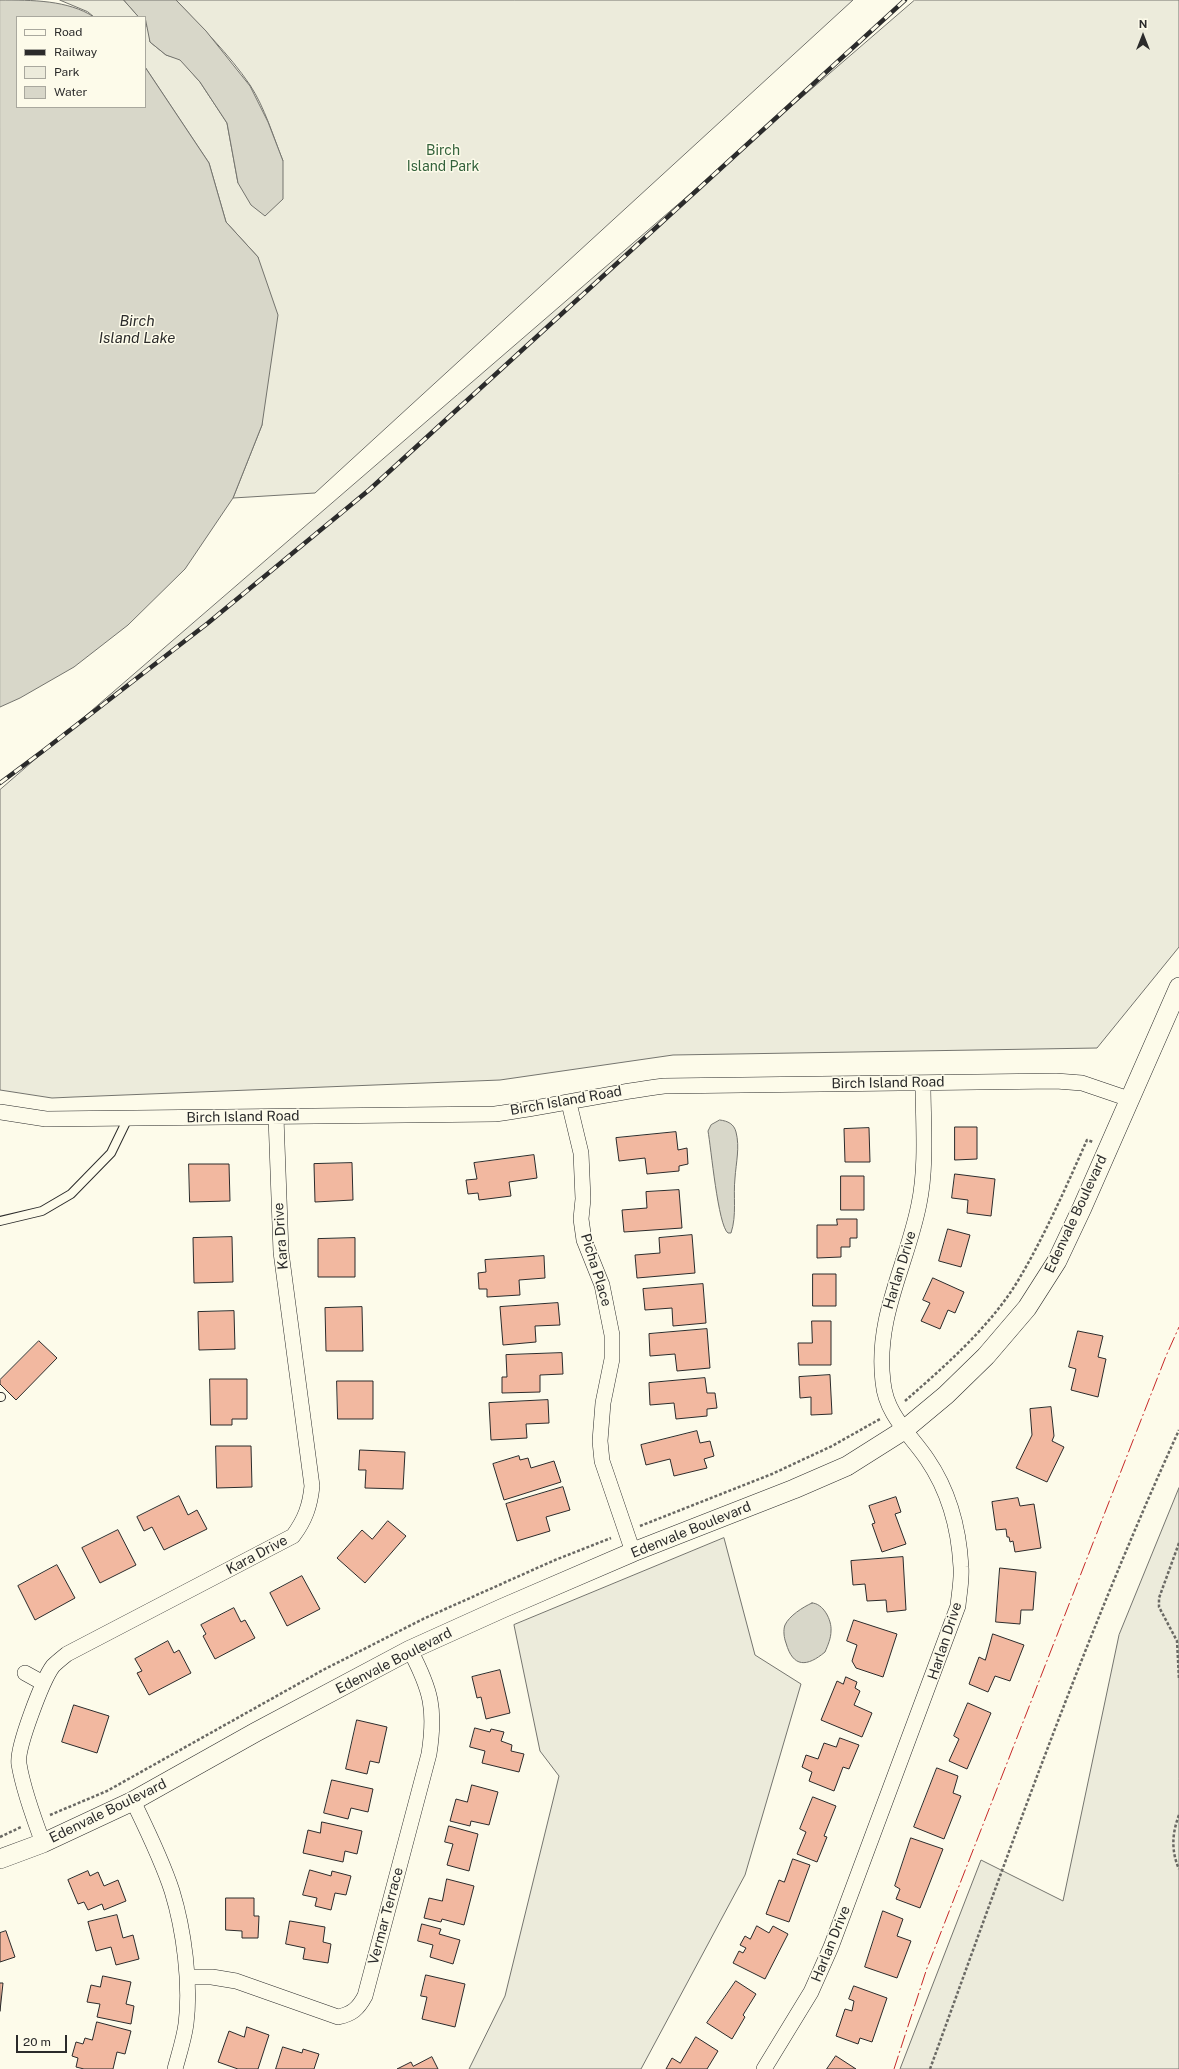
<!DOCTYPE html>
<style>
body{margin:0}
#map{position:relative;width:1179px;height:2069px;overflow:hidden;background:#fdfbea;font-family:"Public Sans",sans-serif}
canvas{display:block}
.legend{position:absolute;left:16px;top:16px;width:130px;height:92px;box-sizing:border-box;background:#fdfbea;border:1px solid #a9a89e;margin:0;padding:5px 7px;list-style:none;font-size:12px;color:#2b2b2b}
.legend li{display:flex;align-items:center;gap:8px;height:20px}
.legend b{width:20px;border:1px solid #a9a89e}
.north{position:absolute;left:1123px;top:16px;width:40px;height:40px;-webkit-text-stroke:3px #fdfbea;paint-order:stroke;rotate:0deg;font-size:11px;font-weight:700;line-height:16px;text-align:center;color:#2b2b2b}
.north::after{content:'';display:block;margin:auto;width:14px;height:18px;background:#2b2b2b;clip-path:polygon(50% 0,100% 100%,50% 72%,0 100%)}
.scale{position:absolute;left:16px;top:2035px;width:51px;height:18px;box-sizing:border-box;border:2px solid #2b2b2b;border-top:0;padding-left:5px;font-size:12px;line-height:14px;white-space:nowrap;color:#2b2b2b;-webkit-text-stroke:3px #fdfbea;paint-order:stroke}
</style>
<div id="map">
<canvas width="1179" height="2069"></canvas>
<ul class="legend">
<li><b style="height:5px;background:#fdfbea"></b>Road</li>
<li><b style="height:5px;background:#2b2b2b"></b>Railway</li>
<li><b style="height:11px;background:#ecebdb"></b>Park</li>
<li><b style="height:11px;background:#d8d7c9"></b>Water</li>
</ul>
<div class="north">N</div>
<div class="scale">20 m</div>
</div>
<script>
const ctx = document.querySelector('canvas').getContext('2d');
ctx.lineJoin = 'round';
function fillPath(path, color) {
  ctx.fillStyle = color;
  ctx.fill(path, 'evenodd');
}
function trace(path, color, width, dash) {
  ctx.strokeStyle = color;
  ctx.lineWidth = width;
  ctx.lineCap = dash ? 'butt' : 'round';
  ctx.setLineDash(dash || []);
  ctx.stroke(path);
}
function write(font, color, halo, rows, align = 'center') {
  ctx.font = font + ' "Public Sans",sans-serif';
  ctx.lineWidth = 3;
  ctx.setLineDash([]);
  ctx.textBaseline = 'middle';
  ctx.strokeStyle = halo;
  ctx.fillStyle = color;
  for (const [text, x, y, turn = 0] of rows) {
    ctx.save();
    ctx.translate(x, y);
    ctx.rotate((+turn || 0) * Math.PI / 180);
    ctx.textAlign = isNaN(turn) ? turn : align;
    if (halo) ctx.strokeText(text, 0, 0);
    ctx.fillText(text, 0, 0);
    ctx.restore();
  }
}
const green = new Path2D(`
 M60 0H124L139 17H94L88 12Z
 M176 0H853L315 493 233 498 262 425 258 257 226 222 209 163 145 67V24L149 29 150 42 166 55 180 59 200 82 227 123 238 183 283 161C273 136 265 108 250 85 229 54 201 27 176 0Z
 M915 0H1179V947L1097 1048 673 1055 500 1080 74 1097 52 1098 0 1090V790Z
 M1179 1488V2069H900L981 1860 1063 1901 1119 1635Z
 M724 1538 755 1655 801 1684 745 1875 641 2069H469L505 1996 559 1776 540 1751 514 1625Z`);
const water = new Path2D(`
 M0 0C32 0 68 0 94 17H17V107H145V67L209 163 226 222 258 257 278 315 262 425 233 498 185 569 128 625 74 667 20 698 0 707Z
 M124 0H176L206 31 250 86 268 122 283 161V199L265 216 251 205 238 183 227 123 200 82 180 60 166 55 150 42 145 17H139Z
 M720 1120C728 1121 734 1124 736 1132 740 1147 736 1163 735 1178 733 1196 737 1215 731 1233H728C718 1226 711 1147 708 1131L711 1125Z
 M812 1603C823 1603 832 1620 831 1631 831 1638 828 1645 825 1652 807 1667 793 1668 786 1643 784 1638 783 1630 785 1625 789 1616 803 1607 812 1603Z`);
const building = new Path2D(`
 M955 1127H977V1159L955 1160Z
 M869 1128 870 1162H845L844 1129Z
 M676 1132 678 1150 687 1148 688 1164 679 1166V1171L647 1174 645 1158 619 1161 616 1138Z
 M534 1155 537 1178 509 1182 511 1196 479 1200 478 1193 468 1194 466 1180 477 1179 474 1163Z
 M352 1163 353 1200 315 1202 314 1164Z
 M189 1164H229L230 1201 190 1202Z
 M955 1174 995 1179 991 1216 967 1213 968 1200 952 1198Z
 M841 1176H864V1210H841Z
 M679 1190 682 1228 624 1232 622 1210 647 1208 646 1192Z
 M837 1219H857V1238H850V1247H841V1257L817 1258V1225H837Z
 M948 1229 970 1235 961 1267 939 1261Z
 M692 1235 695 1273 637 1278 635 1255 660 1253 659 1238Z
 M232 1237 233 1282 194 1283 193 1238Z
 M355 1238V1277H318V1239Z
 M544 1256 545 1278 519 1280 520 1295 487 1297V1289H479L478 1273 486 1272 485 1260Z
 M813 1274H836V1306H813Z
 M933 1278 964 1292 955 1313 948 1310 940 1329 921 1321 930 1303 923 1300Z
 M703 1284 706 1323 673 1326 672 1308 645 1310 643 1289Z
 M558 1303 560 1325 535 1326 536 1342 503 1345 500 1307Z
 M362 1307 363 1351H326L325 1308Z
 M234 1311 235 1349 199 1350 198 1312Z
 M812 1321H831V1365H799L798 1343H812Z
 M707 1329 710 1368 677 1371 675 1354 650 1356 649 1334Z
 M1078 1331 1103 1336 1098 1357 1106 1359 1098 1397 1071 1390 1076 1369 1069 1367Z
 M39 1341 57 1358 16 1400 0 1384V1380Z
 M562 1353 563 1374 540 1375V1392L502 1393V1377H507L506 1355Z
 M830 1375 832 1414 811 1415V1397L800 1398 799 1377Z
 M705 1378 707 1393H715L717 1408 707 1409V1416L676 1419 674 1403 650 1405 649 1383Z
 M210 1379H247V1419H232V1425H211Z
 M337 1381H373V1419H338Z
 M548 1400 549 1423 526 1424 527 1438 491 1440 489 1403Z
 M1051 1407 1054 1436 1052 1441 1064 1447 1047 1482 1016 1468 1032 1435 1030 1409Z
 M697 1431 700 1443 710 1441 714 1456 704 1459 707 1468 674 1476 670 1459 646 1465 641 1445Z
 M216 1446H251L252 1487 217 1488Z
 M360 1450 405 1452 403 1489 365 1488 366 1470H359Z
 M519 1456 520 1460 528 1458 531 1468 554 1461 561 1482 504 1500 493 1464Z
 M563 1487 570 1510 546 1517 550 1531 517 1541 506 1504Z
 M179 1496 188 1515 197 1510 207 1529 164 1550 152 1527 144 1531 137 1517Z
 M896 1497 901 1512 895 1514 906 1544 882 1552 872 1524 875 1523 869 1506Z
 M1018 1498 1020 1506 1034 1504 1041 1548 1015 1552 1013 1541 1010 1542 1009 1537H1007L1006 1529 996 1530 992 1502Z
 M388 1521 406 1536 365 1583 337 1558 362 1530 372 1539Z
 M118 1530 136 1565 100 1583 82 1548Z
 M903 1557 906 1610 887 1612 886 1600 867 1601 865 1584 853 1585 851 1561Z
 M57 1565 75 1598 35 1620 18 1586Z
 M1000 1568 1036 1572 1033 1610H1021L1020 1624 996 1622Z
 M302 1576 320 1609 287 1626 270 1593Z
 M234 1608 241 1622 245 1620 255 1638 215 1659 203 1636 206 1634 201 1625Z
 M854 1620 897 1634 883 1677 856 1668 852 1661 857 1645 847 1641Z
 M993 1634 1024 1645 1010 1681 995 1676 988 1692 969 1684 979 1657 985 1660Z
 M168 1641 174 1653 179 1650 191 1673 149 1695 137 1673 142 1671 135 1659Z
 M500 1670 510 1713 486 1719 481 1697 477 1698 472 1677Z
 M846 1677 857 1682 855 1688 860 1691 854 1705 872 1713 862 1737 821 1720 837 1681 843 1684Z
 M968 1703 991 1713 967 1769 949 1761 959 1739 954 1736Z
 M74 1705 109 1716 97 1753 62 1742Z
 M357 1720 387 1727 379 1763 370 1761 367 1774 346 1769Z
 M475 1728 490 1732 491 1729 504 1732 501 1741 512 1745 511 1751 524 1754 519 1772 482 1763 485 1751 470 1747Z
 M840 1738 859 1745 849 1769 843 1767 834 1791 809 1781 812 1772 802 1767 806 1755 818 1759 824 1743 836 1747Z
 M937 1768 958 1776 953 1793 961 1796 944 1839 914 1827Z
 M332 1780 373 1789 368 1812 351 1808 348 1819 324 1813Z
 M472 1785 498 1792 489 1825 471 1821 470 1826 450 1821 456 1799 467 1802Z
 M813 1797 836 1806 824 1836 827 1837 817 1862 797 1854 806 1832 800 1829Z
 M322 1822 362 1831 357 1854 345 1851 343 1862 303 1853 308 1830 320 1833Z
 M449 1826 478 1834 469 1871 447 1865 453 1844 445 1842Z
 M911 1838 943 1849 920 1908 896 1899 900 1889 895 1886Z
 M793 1859 810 1865 789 1922 766 1914 779 1880 784 1882Z
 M310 1870 331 1876 332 1871 351 1876 346 1895 335 1893 331 1910 315 1906 317 1898 303 1895Z
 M88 1871 90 1876 98 1872 104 1886 118 1880 126 1901 104 1910 102 1904 88 1910 84 1902 78 1904 68 1880Z
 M447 1879 474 1886 464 1925 442 1919 441 1922 424 1918 429 1898 442 1901Z
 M226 1898H254V1916H259L258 1938H242V1931L226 1930Z
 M883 1911 903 1919 897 1936 911 1941 897 1978 865 1967Z
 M117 1915 123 1938 133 1935 139 1959 116 1965 111 1947 96 1951 88 1922Z
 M290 1921 325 1927 323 1942 331 1944 328 1963 303 1959 305 1948 286 1944Z
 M422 1924 441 1929 439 1934 460 1940 453 1964 430 1957 433 1945 418 1941Z
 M757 1926 769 1933 773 1926 788 1934 765 1979 733 1963 739 1951 743 1953 746 1948 740 1945 745 1936 750 1939Z
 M6 1931 15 1957 0 1962V1933Z
 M426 1975 465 1984 455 2027 422 2019 427 1997 421 1996Z
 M103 1976 131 1982 126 2004 134 2006 131 2024 97 2017 100 2004 87 2002 91 1985 100 1987Z
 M736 1981 756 1994 743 2015 745 2017 732 2039 707 2023Z
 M0 1983H3L0 2011Z
 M854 1986 887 1998 872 2042 860 2038 858 2044 836 2036 845 2009 852 2011 854 2001 849 1999Z
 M97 2022 131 2031 125 2054 117 2052 113 2069H84L76 2067 78 2058 72 2056 76 2042 83 2044 85 2038 92 2040Z
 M247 2027 269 2035 258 2069H238L218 2062 229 2031 244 2037Z
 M696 2037 718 2051 707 2069H666L672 2058 680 2063Z
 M283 2047 302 2053 303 2049 319 2054 314 2069H276Z
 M836 2056 856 2069H827Z
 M432 2057 438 2069H397L411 2062 413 2066Z`);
const path = new Path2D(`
 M905 1401C946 1365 991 1326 1019 1279 1045 1235 1066 1187 1087 1140L1093 1142
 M640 1526 772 1474 832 1446 880 1419
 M1179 1543 1159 1598V1607L1177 1641 1179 1679
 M50 1815 107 1791 323 1670 423 1619 555 1560 611 1538
 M1179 1815C1172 1833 1171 1851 1179 1869
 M0 1837 21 1827
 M930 2069C1008 1854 1084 1638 1179 1430`);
const service = new Path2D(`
 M0 1221 42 1211 71 1194 111 1153 128 1118
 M0 1397H1`);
const minor = new Path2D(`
 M569 1103 581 1153 583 1199 581 1219 584 1240 602 1285 612 1335V1359L603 1403 600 1441 602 1461 633 1552
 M0 1112 46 1119 495 1114C551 1107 607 1093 664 1086L1056 1081 1082 1083 1129 1099
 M25 1673 43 1683
 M133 1801C147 1830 162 1860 172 1891 184 1930 191 1984 186 2024 184 2039 179 2054 175 2069
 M43 1843C34 1819 23 1789 19 1764 16 1749 43 1679 53 1666 57 1662 62 1658 67 1654L293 1536C305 1520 310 1506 312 1486L281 1252 276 1117
 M187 1977H212L236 1981 338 2017C352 2014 358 2009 365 1996L429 1754C436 1709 431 1690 410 1650
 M764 2069 811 1992 831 1947 958 1606C959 1594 962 1580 961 1567 959 1530 949 1491 927 1459 910 1434 886 1415 883 1382 875 1317 907 1265 919 1204 927 1165 923 1122 923 1083`);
const tertiary = new Path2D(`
 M0 1859 43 1843 133 1801 256 1732 410 1650 503 1608 633 1552 794 1489 847 1466 904 1430 946 1395 986 1356 1027 1308 1057 1261 1082 1208 1179 987`);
const rail = new Path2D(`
 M0 783 43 751 208 623 369 490 905 0`);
const power = new Path2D(`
 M894 2069 927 1968 1166 1356 1179 1327`);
const parkNames = [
 ["Birch",443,151],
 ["Island Park",443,167]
];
const streetNames = [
 ["Birch Island Road",888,1083,-1],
 ["Birch Island Road",566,1101,-10],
 ["Birch Island Road",243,1117,-1],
 ["Edenvale Boulevard",1076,1214,-65],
 ["Kara Drive",281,1236,-94],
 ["Picha Place",596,1270,73],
 ["Harlan Drive",900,1270,-73],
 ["Edenvale Boulevard",691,1530,-22],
 ["Kara Drive",257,1555,-28],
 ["Harlan Drive",945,1641,-72],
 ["Edenvale Boulevard",394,1661,-27],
 ["Edenvale Boulevard",108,1811,-26],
 ["Vermar Terrace",386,1916,-75],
 ["Harlan Drive",831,1944,-68]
];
const waterNames = [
 ["Birch",137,321],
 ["Island Lake",137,338]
];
fillPath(green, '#ecebdb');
trace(green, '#74746e', 1);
fillPath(water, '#d8d7c9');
trace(water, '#74746e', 1);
fillPath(building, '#f2b8a0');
trace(building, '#2b2b2b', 1);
trace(service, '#2b2b2b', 10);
trace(minor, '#2b2b2b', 16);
trace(tertiary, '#2b2b2b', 20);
trace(path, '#6a6964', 2.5, [3, 2]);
trace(service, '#fdfbea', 8);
trace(minor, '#fdfbea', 15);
trace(tertiary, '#fdfbea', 19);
trace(rail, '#2b2b2b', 4.5);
trace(rail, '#fdfbea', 3, [9]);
trace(power, '#c62828', 1, [14, 3, 2, 3]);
write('14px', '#34623c', '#fdfbea', parkNames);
write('14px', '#2b2b2b', '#fdfbea', streetNames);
write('italic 15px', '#2b2b2b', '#fdfbea', waterNames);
</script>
